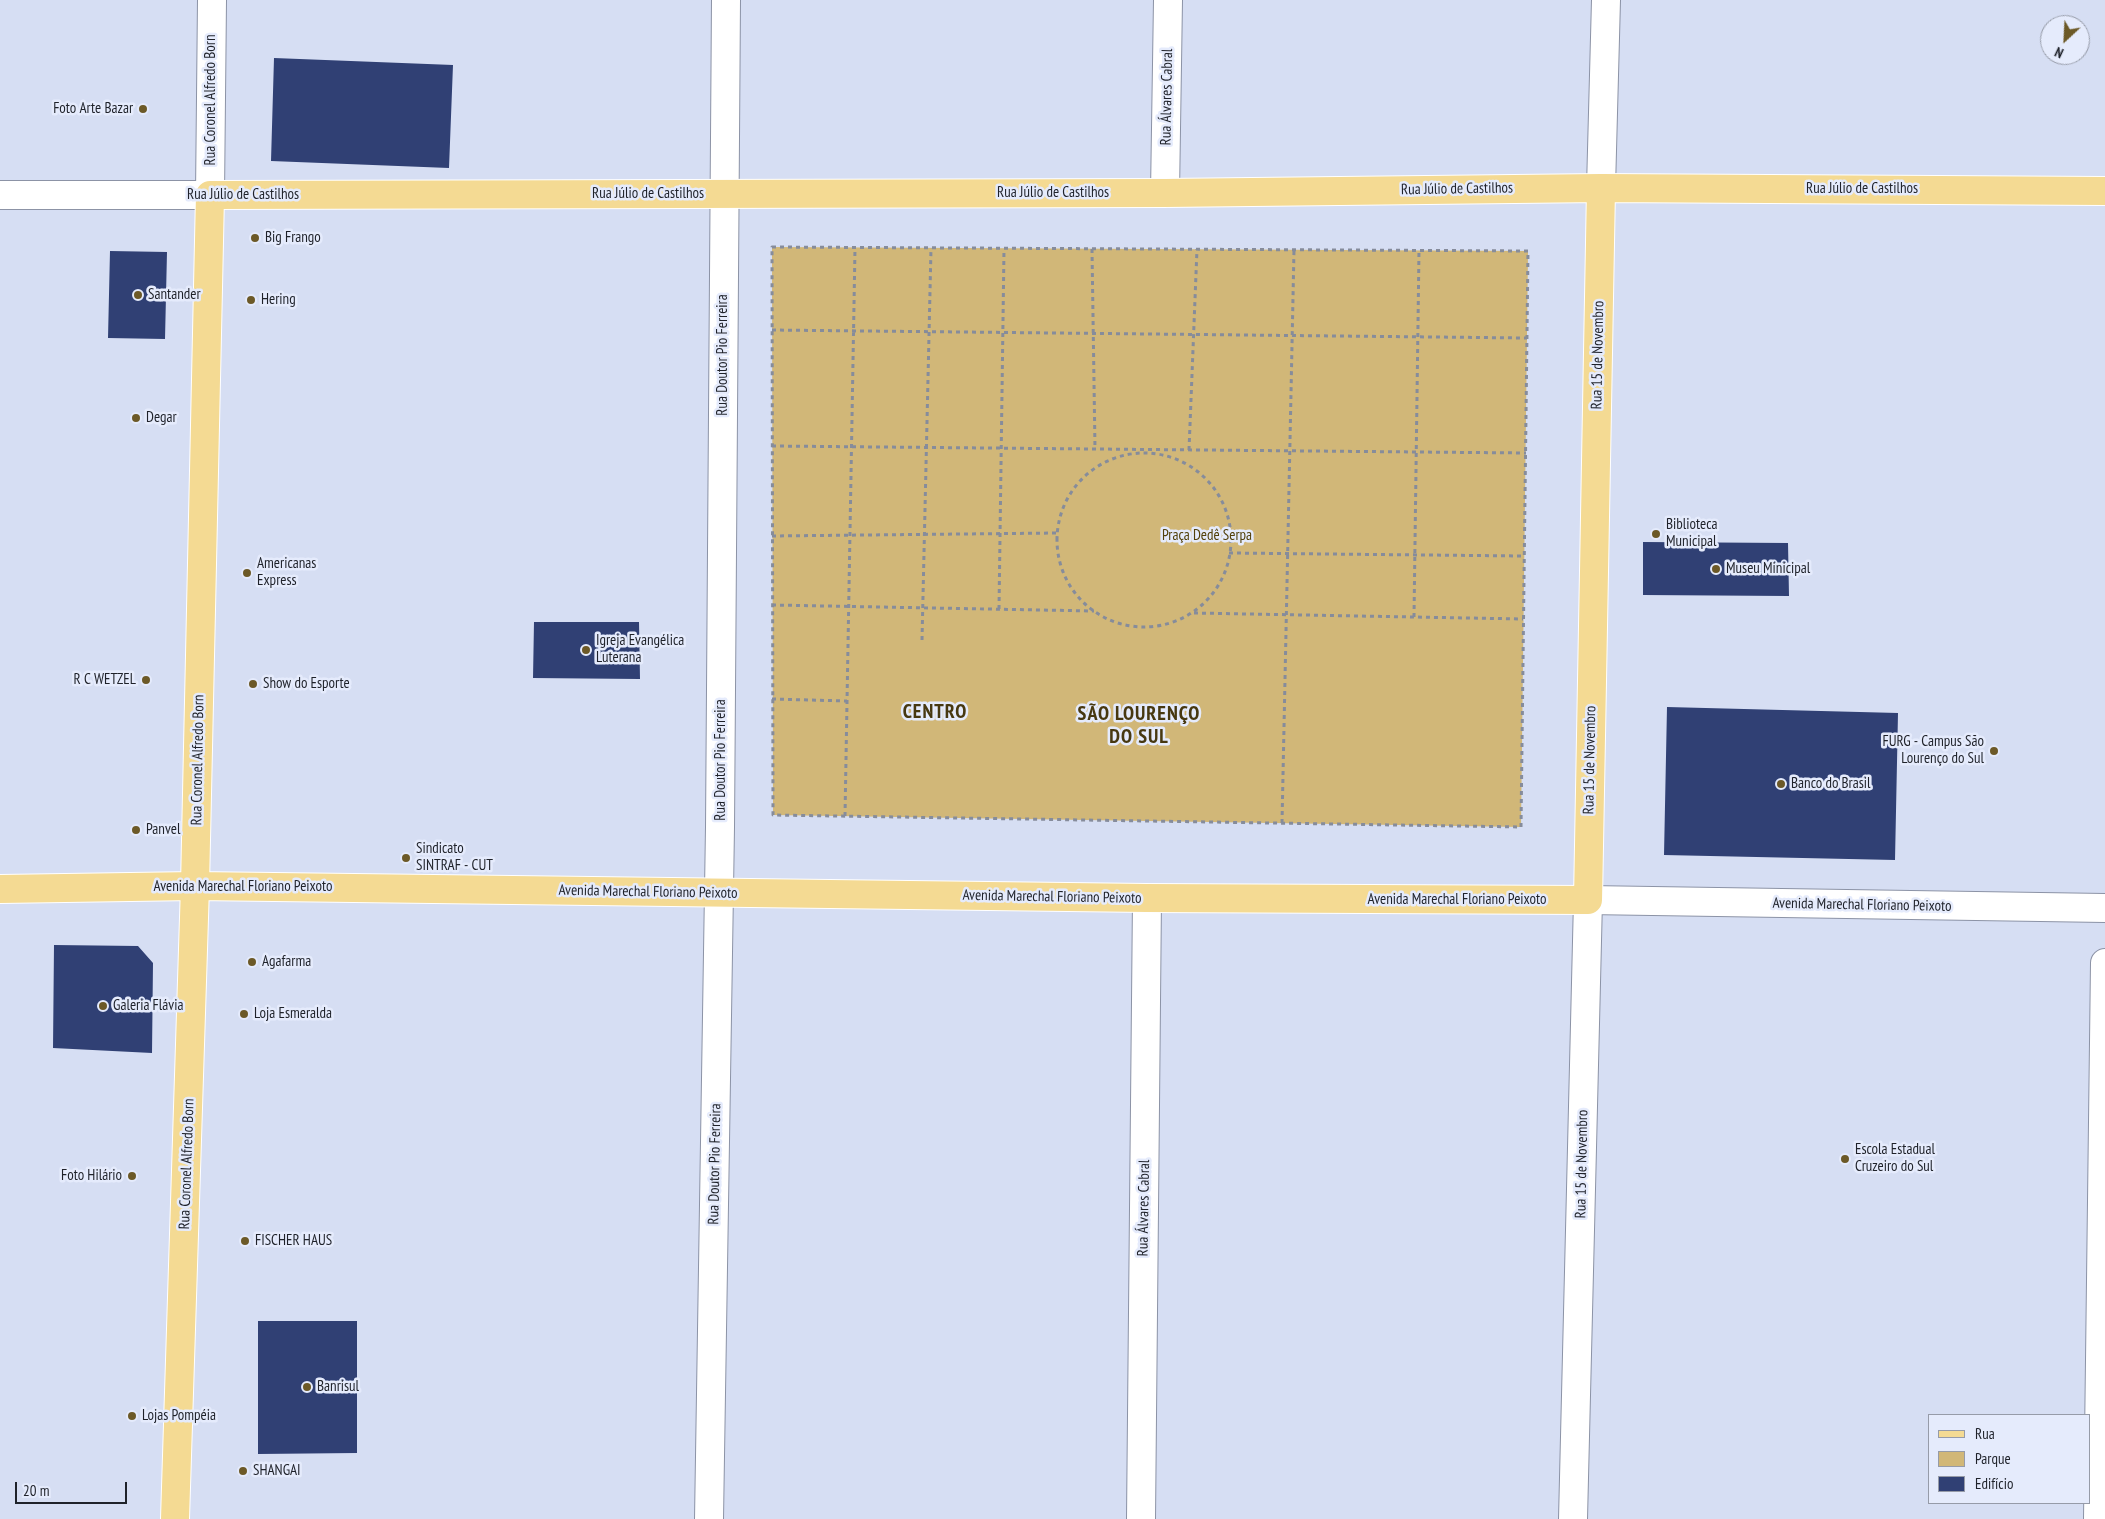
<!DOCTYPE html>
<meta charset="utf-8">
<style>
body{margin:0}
#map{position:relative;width:2105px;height:1519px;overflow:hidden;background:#d6def3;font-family:"PT Sans Narrow",sans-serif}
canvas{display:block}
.legend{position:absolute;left:1928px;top:1414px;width:162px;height:90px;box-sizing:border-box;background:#e5ebfc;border:1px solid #969ba8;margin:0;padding:6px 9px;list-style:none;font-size:15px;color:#1f222a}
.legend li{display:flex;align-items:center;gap:10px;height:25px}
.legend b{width:25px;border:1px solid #969ba8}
.north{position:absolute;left:2040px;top:15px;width:50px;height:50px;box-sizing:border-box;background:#e5ebfc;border:1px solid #969ba8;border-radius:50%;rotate:205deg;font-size:14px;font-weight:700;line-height:20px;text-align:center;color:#1f222a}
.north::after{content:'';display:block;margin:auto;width:18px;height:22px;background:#6c5927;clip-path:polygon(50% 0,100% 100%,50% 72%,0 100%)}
.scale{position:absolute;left:15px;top:1482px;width:112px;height:22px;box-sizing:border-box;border:2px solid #1f222a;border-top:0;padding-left:6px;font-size:15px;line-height:18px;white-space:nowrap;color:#1f222a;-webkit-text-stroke:4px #e5ebfc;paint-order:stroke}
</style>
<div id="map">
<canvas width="2105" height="1519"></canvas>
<ul class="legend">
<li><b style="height:6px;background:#f4da93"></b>Rua</li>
<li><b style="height:14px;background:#d1b778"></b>Parque</li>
<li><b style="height:14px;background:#304074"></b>Edifício</li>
</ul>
<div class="north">N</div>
<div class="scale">20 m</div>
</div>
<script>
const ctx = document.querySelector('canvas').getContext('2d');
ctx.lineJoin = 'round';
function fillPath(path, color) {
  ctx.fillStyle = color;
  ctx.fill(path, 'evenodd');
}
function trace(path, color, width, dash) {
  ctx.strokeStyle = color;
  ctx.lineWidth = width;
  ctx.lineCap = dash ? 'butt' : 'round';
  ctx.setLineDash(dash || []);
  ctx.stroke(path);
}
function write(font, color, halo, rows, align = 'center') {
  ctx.font = font + ' "PT Sans Narrow",sans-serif';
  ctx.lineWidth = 5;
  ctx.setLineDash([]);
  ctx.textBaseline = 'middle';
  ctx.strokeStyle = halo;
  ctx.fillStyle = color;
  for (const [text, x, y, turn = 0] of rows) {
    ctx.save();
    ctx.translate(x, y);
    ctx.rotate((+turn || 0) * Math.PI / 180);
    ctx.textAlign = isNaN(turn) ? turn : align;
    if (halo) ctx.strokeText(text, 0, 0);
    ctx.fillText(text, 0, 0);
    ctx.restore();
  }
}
const green = new Path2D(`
 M772 247 1528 251 1521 827 773 815Z`);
const building = new Path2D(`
 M274 58 453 65 449 168 271 161Z
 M110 251 167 252 165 339 108 338Z
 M1643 542 1788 543 1789 596 1643 595Z
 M534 622H639L640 679 533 678Z
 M1667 707 1898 713 1895 860 1664 855Z
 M54 945 138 946 153 963 152 1053 53 1048Z
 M258 1321H357V1453L258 1454Z`);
const path = new Path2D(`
 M772 247 1528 251 1521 827 773 815Z
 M1092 249 1095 449
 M772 330 1527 338
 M772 446 1526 453
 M1189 450 1197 249
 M1057 540a87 87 0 1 1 174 0a87 87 0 1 1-174 0Z
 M772 536 1057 533
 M1229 553 1524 556
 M772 605 1094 611
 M999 609 1004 249
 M1194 613 1523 619
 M1414 617 1419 250
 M922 640 931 248
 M772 699 847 701
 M845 816 855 248
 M1282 823 1294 250`);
const minor = new Path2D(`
 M1601 188 1606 0
 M1165 193 1168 0
 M0 195H210L212 0
 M709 1519 720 827 726 0
 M1141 1519 1147 898
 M1573 1519 1588 900 2105 908
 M2098 1519 2105 963`);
const major = new Path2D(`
 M0 889 195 886 1147 898 1588 900 1601 188
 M175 1519 195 886 210 195 1165 193 1601 188 2105 191`);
const markers = [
 [143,109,5,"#6c5927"],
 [255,238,5,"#6c5927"],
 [138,295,5,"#6c5927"],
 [251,300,5,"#6c5927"],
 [136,418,5,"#6c5927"],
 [1656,534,5,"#6c5927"],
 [1716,569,5,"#6c5927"],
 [247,573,5,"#6c5927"],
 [586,650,5,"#6c5927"],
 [146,680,5,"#6c5927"],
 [253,684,5,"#6c5927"],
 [1994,751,5,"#6c5927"],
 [1781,784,5,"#6c5927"],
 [136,830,5,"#6c5927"],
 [406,858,5,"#6c5927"],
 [252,962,5,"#6c5927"],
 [103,1006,5,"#6c5927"],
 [244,1014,5,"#6c5927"],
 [1845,1159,5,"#6c5927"],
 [132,1176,5,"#6c5927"],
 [245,1241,5,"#6c5927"],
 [307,1387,5,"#6c5927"],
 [132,1416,5,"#6c5927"],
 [243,1471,5,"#6c5927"]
];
const streetNames = [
 ["Rua Álvares Cabral",1167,97,-89],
 ["Rua Coronel Alfredo Born",211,100,-90],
 ["Rua Júlio de Castilhos",1457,189,-1],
 ["Rua Júlio de Castilhos",1862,189],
 ["Rua Júlio de Castilhos",1053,193],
 ["Rua Júlio de Castilhos",648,194],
 ["Rua Júlio de Castilhos",243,195],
 ["Rua Doutor Pio Ferreira",723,355,-90],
 ["Rua 15 de Novembro",1598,355,-89],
 ["Rua Coronel Alfredo Born",198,760,-89],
 ["Rua Doutor Pio Ferreira",721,760,-90],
 ["Rua 15 de Novembro",1590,760,-89],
 ["Avenida Marechal Floriano Peixoto",243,887],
 ["Avenida Marechal Floriano Peixoto",648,892,1],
 ["Avenida Marechal Floriano Peixoto",1052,897,1],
 ["Avenida Marechal Floriano Peixoto",1457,900],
 ["Avenida Marechal Floriano Peixoto",1862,905,1],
 ["Rua Coronel Alfredo Born",187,1164,-88],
 ["Rua Doutor Pio Ferreira",715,1164,-89],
 ["Rua 15 de Novembro",1582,1164,-89],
 ["Rua Álvares Cabral",1144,1208,-89]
];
const poiNames = [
 ["Foto Arte Bazar",133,109,"right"],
 ["Big Frango",265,238],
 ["Santander",148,295],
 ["Hering",261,300],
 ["Degar",146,418],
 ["Biblioteca",1666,525],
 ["Municipal",1666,542],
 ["Americanas",257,564],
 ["Express",257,581],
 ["Museu Minicipal",1726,569],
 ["Igreja Evangélica",596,641],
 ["Luterana",596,658],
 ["R C WETZEL",136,680,"right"],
 ["Show do Esporte",263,684],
 ["FURG - Campus São",1984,742,"right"],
 ["Lourenço do Sul",1984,759,"right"],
 ["Banco do Brasil",1791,784],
 ["Panvel",146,830],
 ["Sindicato",416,849],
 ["SINTRAF - CUT",416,866],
 ["Agafarma",262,962],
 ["Galeria Flávia",113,1006],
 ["Loja Esmeralda",254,1014],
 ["Escola Estadual",1855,1150],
 ["Cruzeiro do Sul",1855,1167],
 ["Foto Hilário",122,1176,"right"],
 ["FISCHER HAUS",255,1241],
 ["Banrisul",317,1387],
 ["Lojas Pompéia",142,1416],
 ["SHANGAI",253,1471]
];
const parkNames = [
 ["Praça Dedê Serpa",1207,536]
];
const districtNames = [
 ["CENTRO",935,712],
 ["SÃO LOURENÇO",1139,714],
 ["DO SUL",1139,737]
];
fillPath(green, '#d1b778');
fillPath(building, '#304074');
trace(minor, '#8c93a6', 30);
trace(major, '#fff', 30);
trace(path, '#868c9b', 3, [4, 4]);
trace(minor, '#fff', 28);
trace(major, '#f4da93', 28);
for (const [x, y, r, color] of markers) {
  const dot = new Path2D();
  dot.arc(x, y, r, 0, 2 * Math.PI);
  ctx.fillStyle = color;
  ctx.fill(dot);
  trace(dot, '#e5ebfc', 2);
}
write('15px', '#1f222a', '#e5ebfc', streetNames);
write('15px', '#1f222a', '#e5ebfc', poiNames, 'left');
write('15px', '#53410a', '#e5ebfc', parkNames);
ctx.letterSpacing = '1px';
write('bold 20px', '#473810', '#e5ebfc', districtNames);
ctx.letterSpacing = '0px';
</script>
